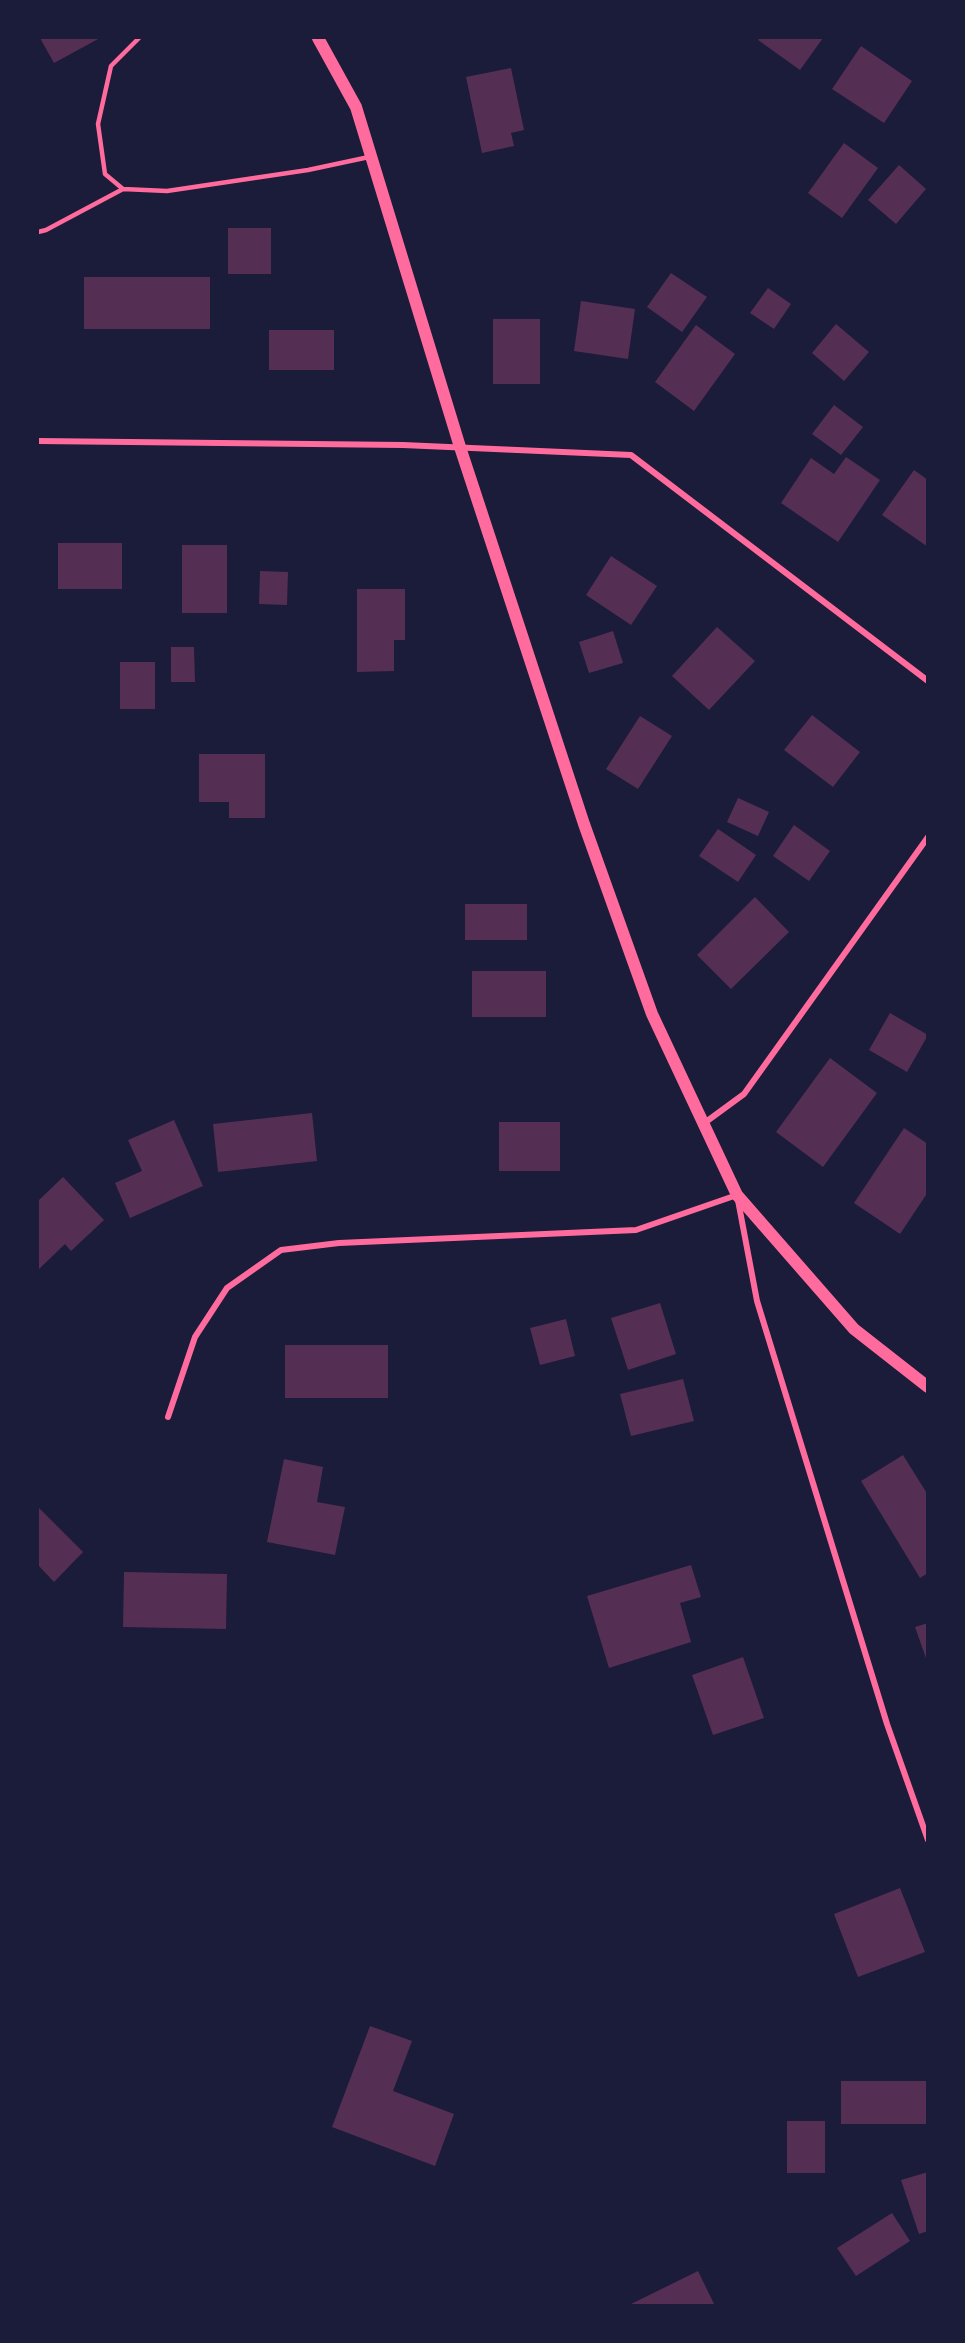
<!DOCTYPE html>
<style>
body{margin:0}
#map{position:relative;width:965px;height:2343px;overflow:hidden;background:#1b1b3a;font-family:Figtree,sans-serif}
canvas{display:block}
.frame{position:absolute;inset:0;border:39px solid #1b1b3a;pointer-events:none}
</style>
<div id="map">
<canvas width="965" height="2343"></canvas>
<div class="frame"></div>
</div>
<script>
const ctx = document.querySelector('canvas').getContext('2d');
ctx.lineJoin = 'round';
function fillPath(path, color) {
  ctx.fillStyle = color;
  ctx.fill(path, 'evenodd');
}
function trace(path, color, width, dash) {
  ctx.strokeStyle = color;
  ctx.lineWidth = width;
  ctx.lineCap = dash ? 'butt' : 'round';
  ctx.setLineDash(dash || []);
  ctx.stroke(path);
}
const building = new Path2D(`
 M40 38H100L54 63Z
 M760 38H823L800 70 758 40Z
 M861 46 912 81 884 123 832 89Z
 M511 68 524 130 511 133 514 146 482 153 466 77Z
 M844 143 878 168 842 218 808 193Z
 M899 165 926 189 896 224 868 200Z
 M228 228H271V274H228Z
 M671 273 707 297 682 332 647 307Z
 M84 277H210V329H84Z
 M768 288 791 304 774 329 750 313Z
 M581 301 635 309 628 359 574 351Z
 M493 319H540V384H493Z
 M836 324 869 352 844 381 812 353Z
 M696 325 735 354 694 411 655 382Z
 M269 330H334V370H269Z
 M834 405 863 427 841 455 812 434Z
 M846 457 880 480 838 542 781 503 811 458 834 474Z
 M914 470 928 480V547L882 515Z
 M58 543H122V589H58Z
 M182 545H227V613H182Z
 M611 556 657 586 631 625 586 595Z
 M260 571 288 572 287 605 259 604Z
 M357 589H405V640H394V671L357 672Z
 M717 627 755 661 709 710 672 676Z
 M613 631 623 663 589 673 579 642Z
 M171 647H194L195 682H171Z
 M120 662H155V709H120Z
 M812 715 860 752 833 787 784 750Z
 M640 716 672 736 638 789 606 769Z
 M199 754H265V818H229V802H199Z
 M738 798 769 812 758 836 727 822Z
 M794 825 830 851 809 881 773 856Z
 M718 829 756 855 738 882 699 856Z
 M755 897 789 932 731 989 697 955Z
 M465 904H527V940H465Z
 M472 971H546V1017H472Z
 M890 1013 928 1035 907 1072 869 1050Z
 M830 1058 877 1093 823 1167 776 1132Z
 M312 1113 317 1161 218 1172 213 1124Z
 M174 1120 203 1186 130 1218 115 1183 142 1171 128 1140Z
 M499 1122H560V1171H499Z
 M904 1128 928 1144V1192L900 1234 854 1203Z
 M63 1177 104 1220 71 1251 65 1244 38 1270V1201Z
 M660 1303 676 1354 628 1370 611 1318Z
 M566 1319 575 1356 540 1365 530 1328Z
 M285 1345H388V1398H285Z
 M683 1379 694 1421 631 1436 620 1394Z
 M903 1455 928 1495V1573L920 1578 861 1481Z
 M284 1459 323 1467 317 1502 345 1507 335 1555 267 1542Z
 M38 1507 83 1552 54 1582 38 1565Z
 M691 1565 701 1597 680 1603 691 1642 609 1668 587 1596Z
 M124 1572 227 1574 226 1629 123 1627Z
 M928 1623V1660L927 1661 915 1627Z
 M743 1657 764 1718 713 1735 692 1675Z
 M900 1888 925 1952 858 1977 834 1914Z
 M370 2026 412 2041 393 2091 454 2114 435 2166 332 2127Z
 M841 2081H927V2124H841Z
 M787 2121H825V2173H787Z
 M928 2172V2231L919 2234 901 2180Z
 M892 2213 910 2241 856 2276 837 2248Z
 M698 2271 715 2306H627Z`);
const service = new Path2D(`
 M139 38 111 66 98 124 105 174 123 189 167 191 308 170 369 157
 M38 232 46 230 123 189`);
const minor = new Path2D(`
 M38 441 403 445 631 455 928 681
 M703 1124 744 1094 928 837
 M168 1417 195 1337 227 1288 281 1250 339 1243 636 1230 737 1195 757 1301 887 1724 928 1840`);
const secondary = new Path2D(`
 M318 38 356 107 460 447 584 824 652 1014 737 1195 854 1329 928 1387`);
fillPath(building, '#542f53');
trace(service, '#ff6b9d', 4.5);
trace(minor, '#ff6b9d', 6);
trace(secondary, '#ff6b9d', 12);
</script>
